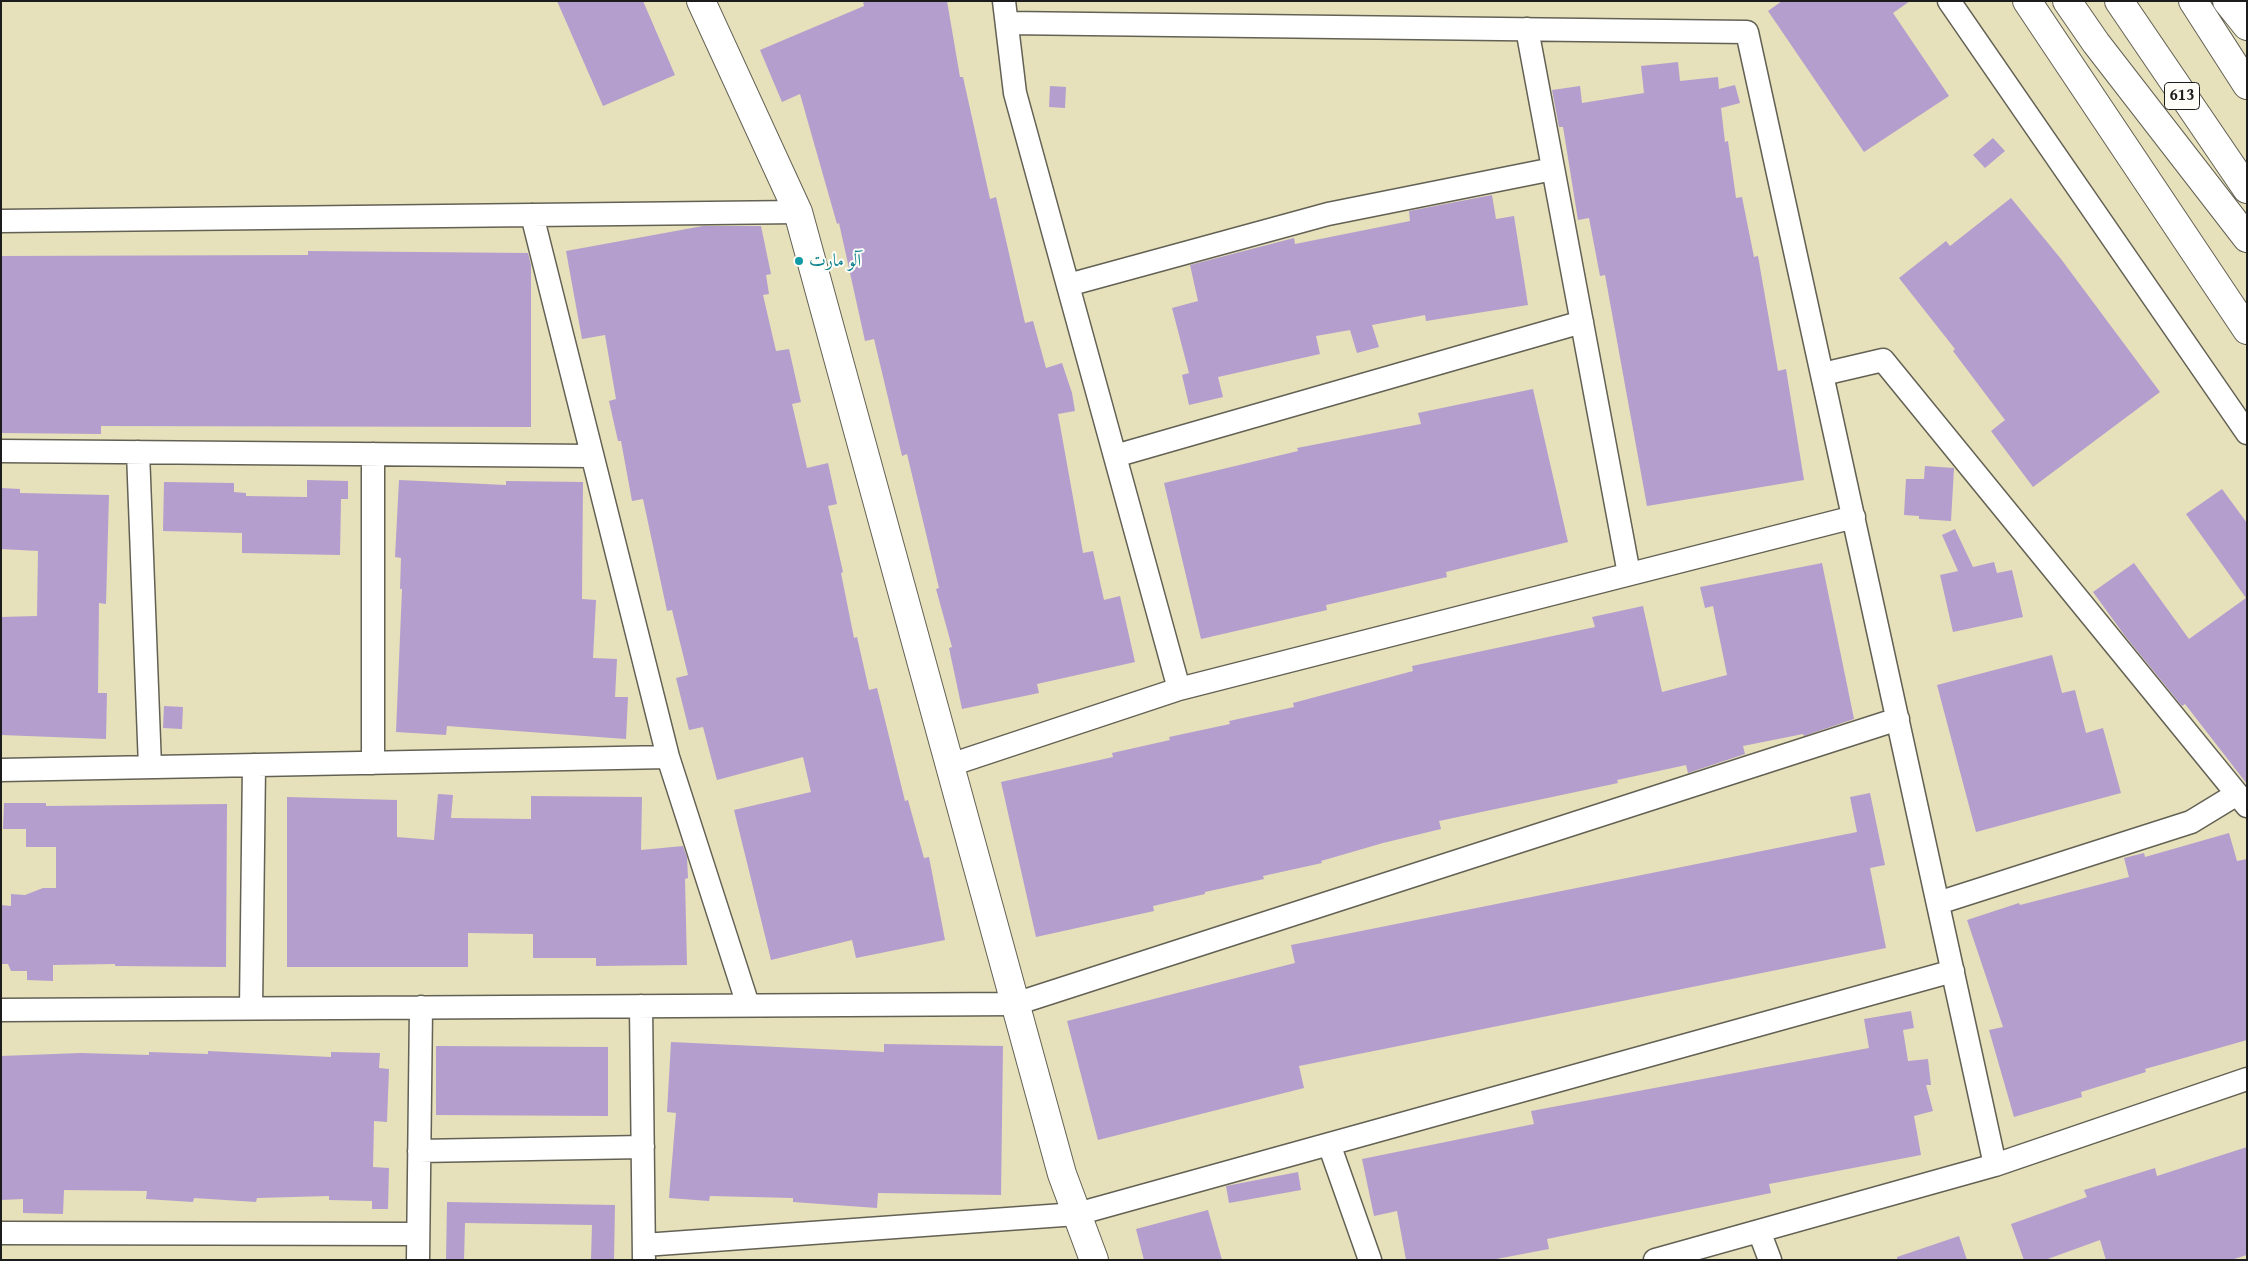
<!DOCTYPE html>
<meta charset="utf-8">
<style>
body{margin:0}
#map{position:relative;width:2248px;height:1261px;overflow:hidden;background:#e6e0bb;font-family:"Gentium Book Plus",serif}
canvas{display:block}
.frame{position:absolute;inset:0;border:2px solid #1c1c1c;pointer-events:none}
</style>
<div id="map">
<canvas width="2248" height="1261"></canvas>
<div class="frame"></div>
</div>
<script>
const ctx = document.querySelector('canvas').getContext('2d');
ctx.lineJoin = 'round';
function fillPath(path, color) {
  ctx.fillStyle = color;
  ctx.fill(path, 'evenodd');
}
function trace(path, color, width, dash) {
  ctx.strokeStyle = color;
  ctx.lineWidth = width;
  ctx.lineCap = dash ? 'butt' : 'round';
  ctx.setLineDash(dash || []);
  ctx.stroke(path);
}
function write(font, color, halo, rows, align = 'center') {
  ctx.font = font + ' "Gentium Book Plus",Amiri,serif';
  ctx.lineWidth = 4;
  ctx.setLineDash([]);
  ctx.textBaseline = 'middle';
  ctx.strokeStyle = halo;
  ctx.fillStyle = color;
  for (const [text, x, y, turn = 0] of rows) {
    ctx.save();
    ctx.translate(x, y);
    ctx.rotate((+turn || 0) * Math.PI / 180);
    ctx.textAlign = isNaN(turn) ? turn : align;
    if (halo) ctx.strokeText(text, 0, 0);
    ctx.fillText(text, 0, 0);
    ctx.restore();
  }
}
const building = new Path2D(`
 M557 1H643L675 75 603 106Z
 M863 1H947L960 77H963L990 199 996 197 1025 323 1033 321 1046 368 1062 363 1072 393 1075 411 1058 414 1083 553 1093 551 1104 600 1120 596 1135 662 1037 684 1039 693 962 709 949 648 952 647 936 589 939 588 907 454 902 456 874 339 865 341 839 223 837 224 800 94 782 102 760 50 864 6Z
 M1782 1H1910L1893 13 1949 96 1864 152 1768 11Z
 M1678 62 1680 81 1718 77 1719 89 1735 85 1740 103 1721 108 1725 142 1728 141 1736 198 1742 197 1754 257 1758 256 1778 371 1786 369 1804 480 1647 506 1605 275 1600 276 1589 218 1578 220 1563 127H1559L1552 90 1580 86 1582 103 1644 93 1641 66Z
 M1050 86 1066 87 1065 108 1049 107Z
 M1993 138 2005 151 1985 168 1973 155Z
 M1492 195 1496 219 1514 216 1528 305 1426 321 1425 315 1372 325 1379 347 1357 353 1350 330 1316 336 1320 354 1218 377 1223 397 1189 405 1182 375 1189 373 1172 308 1198 301 1190 265 1294 238 1295 244 1410 221 1409 211Z
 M2011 198 2061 259 2160 392 2033 487 1991 431 2005 420 1953 351 1955 349 1899 278 1946 241 1950 246Z
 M703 226H761L771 274 766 275 769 294 763 295 776 351 789 349 801 402 792 404 807 468 828 463 837 504 828 506 843 572 841 573 854 638 857 637 869 690 877 688 905 801 908 800 924 858 929 857 945 940 856 958 852 940 771 960 734 810 811 792 803 757 717 780 703 727 689 730 676 678 688 675 672 610 667 611 643 499 632 501 621 441H618L609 401 616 399 605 335 582 339 566 251Z
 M308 251 528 253 531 265V427L101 426V434L1 433V256L308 255Z
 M1533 389 1568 542 1446 572 1447 577 1326 605 1327 610 1201 639 1164 483 1298 451 1297 448 1421 424 1418 413Z
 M1925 466 1954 468 1951 521 1919 519V516L1904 515 1906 479H1924Z
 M307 480 348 481V499H341L340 555 242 553V533L163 531 164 482 234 483V492L246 493V496L307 497Z
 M399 480 506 485V481L583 482 582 599 596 600 593 658 617 659 615 697H628L626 739 447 726 446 735 396 732 402 589H400L401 558 395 557Z
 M1 488 20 489V493L109 495 106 604 99 603 98 693H107L106 739 1 735V617L37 616 38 551 1 549Z
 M2222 489 2247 523V784L2185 704 2182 706 2125 636 2093 592 2134 563 2189 639 2246 598 2186 514Z
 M1955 529 1973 567 1994 562 1997 573 2012 570 2023 617 1953 632 1940 575 1958 571 1942 535Z
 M1822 563 1854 719 1804 736 1803 734 1743 746 1745 754 1688 773 1686 765 1617 780 1618 783 1439 821 1441 829 1383 843 1321 861 1322 863 1263 876 1264 879 1205 892V894L1153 906 1154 911 1036 937 1001 782 1113 757 1112 753 1170 740 1169 737 1230 724 1229 721 1294 707 1293 703 1413 671 1412 666 1595 627 1592 617 1643 606 1662 692 1727 675 1713 606 1705 608 1700 587Z
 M2052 655 2062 693 2075 690 2086 733 2103 728 2121 793 1976 832 1937 685Z
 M164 706 183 707 182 729 163 728Z
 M1870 793 1885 865 1870 868 1886 948 1299 1066 1304 1088 1098 1140 1067 1021 1295 963 1291 945 1857 832 1850 797Z
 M438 794 453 795 451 818 531 819V796L642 797 641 850 683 846 687 857 688 878 685 879 687 965 596 966V958H533V934L468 933V967H287V797L397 800V837L434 840Z
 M4 803H46V806L227 804 226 967 115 966V964L53 965V981L27 980V971H11L8 964H1V905L11 906V894L25 895 43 888H56V847H26V829H3Z
 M2229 833 2237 861 2247 859V1040L2145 1069 2146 1072 2081 1092 2082 1097 2014 1117 1989 1030 2003 1027 1967 920 2019 903 2020 905 2129 877 2124 858 2144 853 2145 857Z
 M1911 1011 1914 1028 1903 1030 1908 1061 1928 1059 1931 1085H1926L1933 1111 1914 1116 1921 1155 1769 1184 1771 1193 1547 1239 1549 1249 1491 1260H1406L1397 1211 1374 1216 1362 1159 1534 1124 1531 1111 1869 1048 1864 1019Z
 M671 1042 884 1052V1044L1003 1046 1001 1195 878 1193 877 1208 793 1202V1198L710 1196 709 1201 669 1198 676 1113 667 1112Z
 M436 1046 608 1047V1116L436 1115Z
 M208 1051 331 1057V1052L380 1053 379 1068 389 1069 387 1122 374 1121 373 1167 389 1168 388 1209H372V1201L329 1200V1196L257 1198 256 1202 194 1198 193 1202 146 1199 147 1191 64 1190 63 1214 23 1213V1199L1 1200V1056L81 1053 149 1055V1052L208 1054Z
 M2247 1147V1255L2231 1260H2106L2100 1240 2045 1260H2024L2011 1224 2087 1197 2084 1190 2155 1168 2157 1176Z
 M1298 1172 1301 1190 1229 1203 1226 1186Z
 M447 1202 615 1205 614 1260H591L592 1225 465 1223 464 1260H446Z
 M1208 1210 1222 1260H1144L1136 1229Z
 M1959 1236 1967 1260H1897V1257Z`);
const minor = new Path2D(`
 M1004 1 1015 93 1179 689
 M1949 1 2247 433
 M1007 23 1747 32 1995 1165
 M1527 29 1629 574
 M532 215 668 757 748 1005
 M1 221 798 212
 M1068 285 1328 214 1553 169
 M1823 374 1883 360 2247 806
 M1 451 592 456
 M138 452 150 767
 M373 454V763
 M1115 456 1582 322
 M950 765 1179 689 1854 517
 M1 770 668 757
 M1938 903 2191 822 2237 794
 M641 1006 644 1260
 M251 1008 254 765
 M1 1010 1015 1004 1898 719
 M1329 1144 1370 1260
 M419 1151 643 1147
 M1759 1231 1770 1260
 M1 1233 418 1234
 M644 1245 1077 1214 1953 971
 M418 1260 421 1007
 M1655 1260 1995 1165 2247 1079`);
const tertiary = new Path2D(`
 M701 1 798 212 1062 1174 1094 1260`);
const primary = new Path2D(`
 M2027 1 2247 330`);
const motorway = new Path2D(`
 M2067 1 2096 43 2247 238
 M2119 1 2247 189
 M2193 1 2247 85
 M2227 1 2247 26`);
const markers = [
 [799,261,5,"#0f9aa8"]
];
const shields = [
 [2182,96,35]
];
const shieldNames = [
 ["613",2182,96]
];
const cultureNames = [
 ["آلو مارت",809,261]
];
fillPath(building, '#b49ecd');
trace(minor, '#636154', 25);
trace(tertiary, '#636154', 30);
trace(primary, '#636154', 30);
trace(motorway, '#636154', 30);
trace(minor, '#fff', 22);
trace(tertiary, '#fff', 28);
trace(primary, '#fff', 28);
trace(motorway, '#fff', 28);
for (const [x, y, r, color] of markers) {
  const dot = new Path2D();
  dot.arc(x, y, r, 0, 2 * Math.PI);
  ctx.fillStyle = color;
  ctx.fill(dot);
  trace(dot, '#fdfcf7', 2);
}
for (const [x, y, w] of shields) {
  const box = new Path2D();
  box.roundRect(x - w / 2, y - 13.5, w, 27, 4);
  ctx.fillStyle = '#fdfcf7';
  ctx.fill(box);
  trace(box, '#1c1c1c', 1);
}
write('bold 16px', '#1c1c1c', null, shieldNames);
write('18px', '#0d838f', '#fdfcf7', cultureNames, 'left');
</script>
